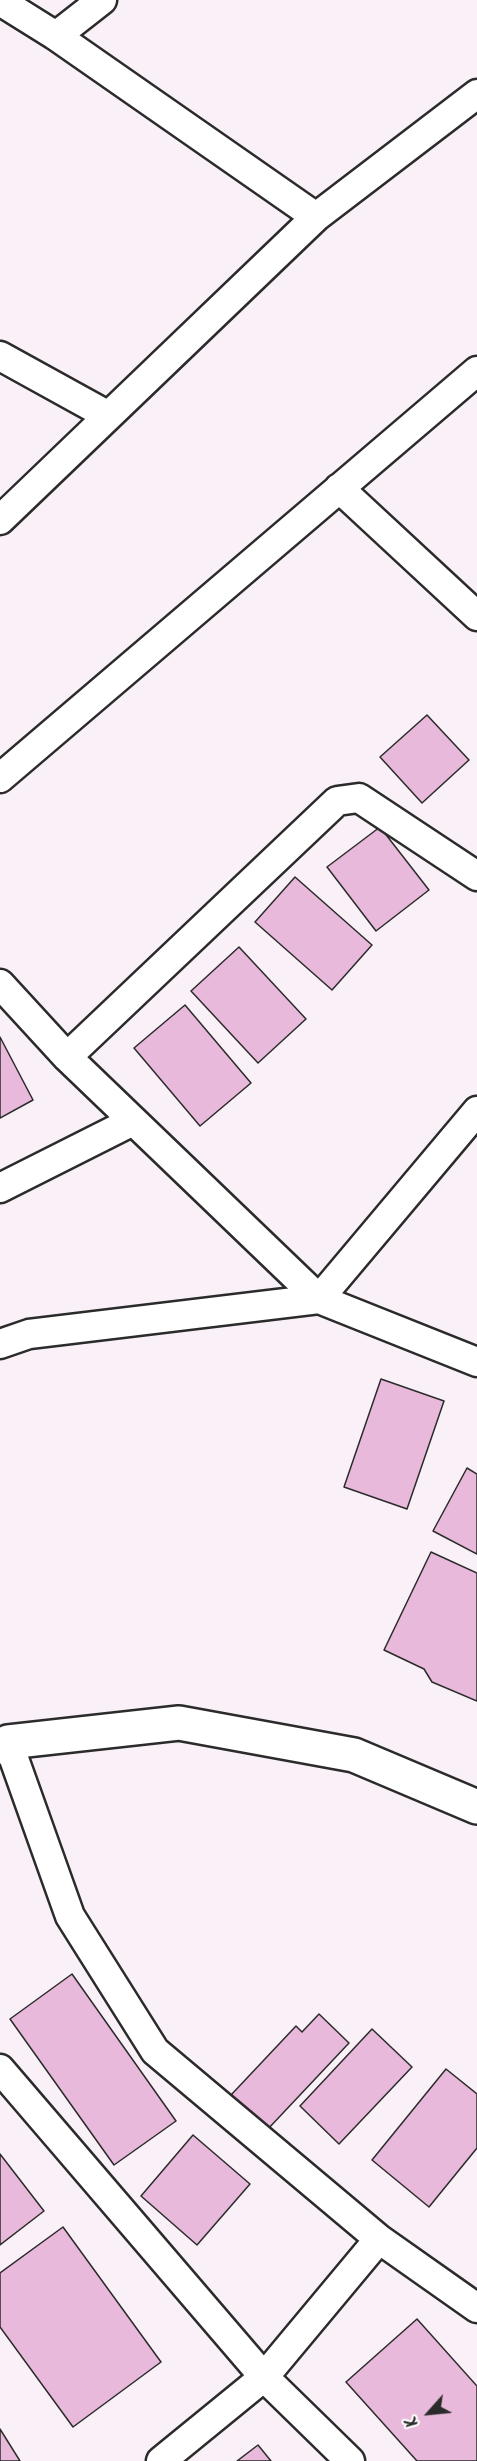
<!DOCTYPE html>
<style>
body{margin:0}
#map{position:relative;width:477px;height:2461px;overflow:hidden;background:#faf1f8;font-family:Kalam,sans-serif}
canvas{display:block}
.north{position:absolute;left:399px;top:2383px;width:60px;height:60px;-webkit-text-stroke:4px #fff;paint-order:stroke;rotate:243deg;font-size:16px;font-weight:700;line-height:24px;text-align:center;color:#2b2b2b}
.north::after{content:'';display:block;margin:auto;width:21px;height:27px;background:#2b2b2b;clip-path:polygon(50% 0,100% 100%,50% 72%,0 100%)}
</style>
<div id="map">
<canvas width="477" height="2461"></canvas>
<div class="north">K</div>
</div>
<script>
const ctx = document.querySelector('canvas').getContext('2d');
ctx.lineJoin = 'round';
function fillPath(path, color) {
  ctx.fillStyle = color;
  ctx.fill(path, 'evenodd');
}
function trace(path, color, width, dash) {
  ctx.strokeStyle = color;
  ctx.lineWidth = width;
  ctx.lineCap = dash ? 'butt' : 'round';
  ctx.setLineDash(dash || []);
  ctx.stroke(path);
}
const building = new Path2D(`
 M427 715 469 760 422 803 380 757Z
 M380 827 429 890 376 931 327 867Z
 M295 877 372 945 332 990 255 922Z
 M239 947 306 1019 258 1063 191 991Z
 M185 1005 251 1083 200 1126 134 1048Z
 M0 1037 33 1100 0 1118Z
 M381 1379 444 1401 407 1509 344 1487Z
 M467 1468 477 1474V1554L433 1531Z
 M431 1552 477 1573V1701L432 1682 424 1669 384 1650Z
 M72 1974 176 2121 114 2165 10 2019Z
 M319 2014 349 2043 267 2130 231 2095 296 2026 302 2032Z
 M372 2029 412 2067 339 2144 300 2106Z
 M446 2069 477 2094V2148L429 2207 372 2160Z
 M193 2135 250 2184 197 2245 141 2196Z
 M0 2154 44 2211 0 2245Z
 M63 2227 161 2362 73 2427 0 2327V2273Z
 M417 2319 477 2386V2461H417L346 2382Z
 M0 2429 20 2461H0Z
 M258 2445 271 2461H237Z`);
const street = new Path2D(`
 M0 1 56 36 316 217
 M56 36 102 0
 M0 356 107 415
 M339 488 477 616
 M0 520 316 217 477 94
 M0 778 477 371
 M0 984 67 1057 319 1299 477 1362
 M67 1057 337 801 359 798 477 876
 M0 1188 133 1121
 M0 1344 29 1334 319 1299 477 1111
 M8 1742 70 1916 155 2051 379 2239 477 2308
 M0 2069 264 2377 350 2461
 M161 2461 264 2377 379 2239`);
const secondary = new Path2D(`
 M0 1747 8 1742 179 1723 354 1755 477 1807`);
fillPath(building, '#e8b9da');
trace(building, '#2b2b2b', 1.5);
trace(street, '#2b2b2b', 33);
trace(secondary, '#2b2b2b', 38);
trace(street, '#fff', 28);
trace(secondary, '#fff', 33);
</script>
